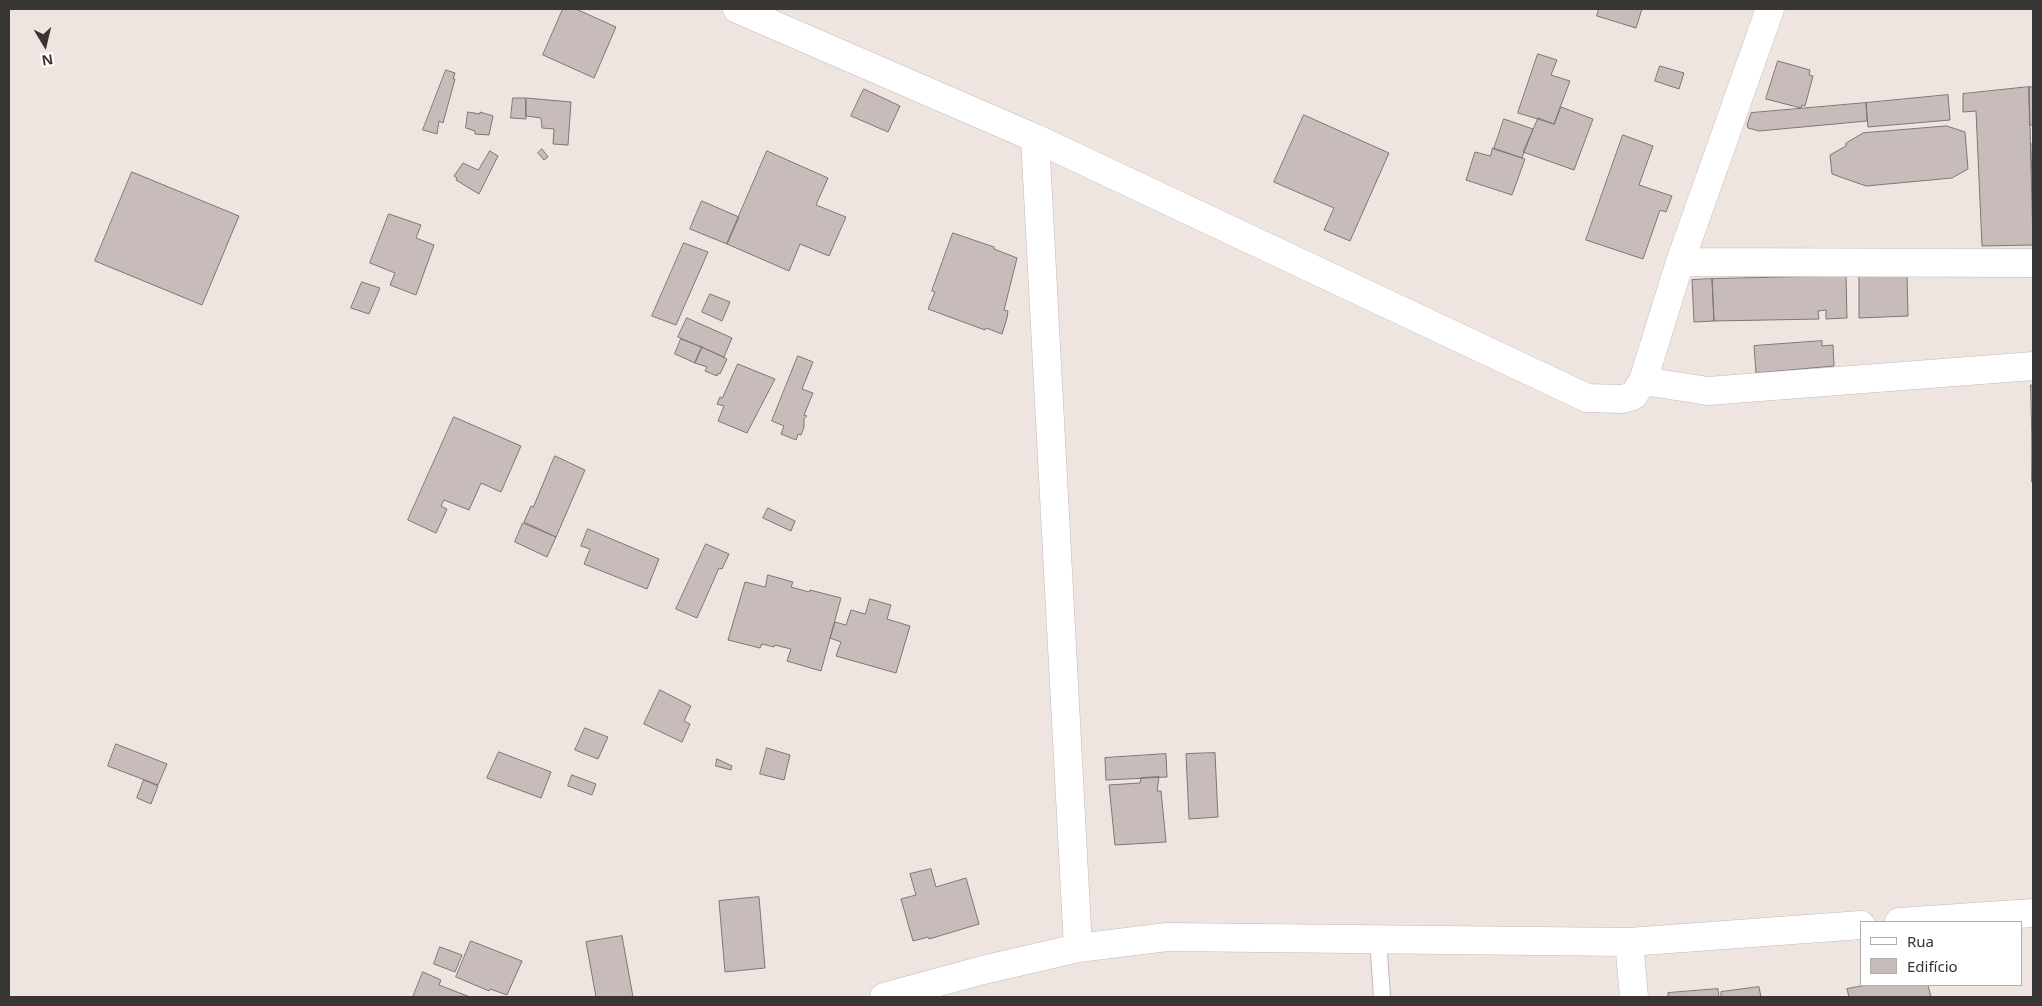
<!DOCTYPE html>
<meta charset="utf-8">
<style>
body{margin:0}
#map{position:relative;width:2042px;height:1006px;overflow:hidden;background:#efe5e0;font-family:"Noto Sans",sans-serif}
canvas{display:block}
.frame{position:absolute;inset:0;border:10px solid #383532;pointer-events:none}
.legend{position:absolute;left:1860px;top:921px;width:162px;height:65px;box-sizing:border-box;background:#fff;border:1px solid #afaead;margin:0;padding:6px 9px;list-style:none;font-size:15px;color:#383532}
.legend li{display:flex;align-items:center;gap:10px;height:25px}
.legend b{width:25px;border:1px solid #afaead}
.north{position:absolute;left:20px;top:20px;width:50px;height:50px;-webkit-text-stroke:4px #fff;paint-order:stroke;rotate:171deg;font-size:14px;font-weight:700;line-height:20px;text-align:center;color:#383532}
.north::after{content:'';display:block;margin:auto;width:18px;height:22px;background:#383532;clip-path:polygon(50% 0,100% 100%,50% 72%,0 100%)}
</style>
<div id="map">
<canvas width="2042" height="1006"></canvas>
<div class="frame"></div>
<ul class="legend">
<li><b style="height:6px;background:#fff"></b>Rua</li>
<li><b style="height:14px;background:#c7bcb9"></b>Edifício</li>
</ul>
<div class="north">N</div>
</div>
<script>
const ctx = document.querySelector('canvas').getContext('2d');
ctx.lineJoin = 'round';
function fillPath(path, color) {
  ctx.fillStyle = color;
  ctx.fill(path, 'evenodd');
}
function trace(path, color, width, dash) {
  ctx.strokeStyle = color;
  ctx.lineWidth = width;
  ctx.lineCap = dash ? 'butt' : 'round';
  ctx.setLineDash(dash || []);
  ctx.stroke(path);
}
const building = new Path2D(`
 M563 9H576L616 27 594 78 543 55Z
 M1599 9H1642L1636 28 1597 16Z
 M1538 54 1557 60 1551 75 1570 81 1554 124 1518 113Z
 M1778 61 1810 70 1809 75 1813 76 1805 106 1802 105 1801 108 1766 99Z
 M1660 66 1684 73 1679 89 1655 81Z
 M446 70 455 73 453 79H455L443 123 439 121 437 134 423 130Z
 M2029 87 2033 245 1982 246 1976 111 1963 112V94Z
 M2029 87H2033V125H2030Z
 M864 89 900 106 888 132 851 116Z
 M1948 95 1950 120 1868 127 1866 103Z
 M513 98H525L526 100V119L511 118Z
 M526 98 571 102 568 145 553 144 554 129 542 128 541 118 526 116Z
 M1866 103 1867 121 1759 131 1748 128 1747 125 1751 113Z
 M1561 107 1593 119 1574 170 1523 152 1538 118 1554 124Z
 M468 112 480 114V112L493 116 489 135 475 134V131L466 128Z
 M1304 115 1389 153 1350 241 1324 230 1334 208 1274 182Z
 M1504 119 1533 129 1522 158 1494 149Z
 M1947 126 1965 132 1968 169 1952 178 1866 186 1832 174 1830 155 1846 146V143L1863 133Z
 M1623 135 1653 146 1639 185 1672 196 1666 212 1660 210 1643 259 1586 240Z
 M2031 144H2033V199Z
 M1493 148 1525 159 1512 195 1466 180 1475 152 1490 156Z
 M542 149 548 157 544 160 538 153Z
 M490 151 498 156 479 194 456 180 457 178 454 176 463 163 478 170Z
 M767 151 828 178 816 205 846 217 829 256 800 244 789 271 727 244Z
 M132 172 239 216 202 305 95 261Z
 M702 201 739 217 727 244 690 229Z
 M389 214 421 225 416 238 434 245 416 295 390 285 395 273 370 263Z
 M953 233 994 247V249L1017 258 1004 310 1008 311 1007 318 1002 334 986 328 985 330 928 309 935 292 932 291Z
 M684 243 708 252 676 325 652 316Z
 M1907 275 1908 316 1859 318V276Z
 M1846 276 1847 318 1826 319V310L1818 311 1819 319 1714 321 1712 279Z
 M1712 279 1714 321 1694 322 1692 280Z
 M362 282 380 288 369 314 351 308Z
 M710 294 730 302 722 321 702 312Z
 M687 318 732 338 724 357 678 337Z
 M681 339 702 347 695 363 675 354Z
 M1822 341V346L1833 345 1834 366 1756 373 1754 346Z
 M702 347 727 359 720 374 718 373 717 376 705 371 707 367 695 363Z
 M798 356 813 362 802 389 813 393 804 415 807 416 804 419V427L801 435 798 434 796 440 781 434 784 426 772 421Z
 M738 364 775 379 747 433 718 421 724 406 717 404 720 397 722 398Z
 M2031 385H2033V439L2032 437Z
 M454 417 521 446 501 492 481 483 469 510 444 500 441 506 447 509 436 533 408 520Z
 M2032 437 2033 482H2032Z
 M555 456 585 470 556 537 524 522 531 506 533 507Z
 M768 508 795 521 791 531 763 518Z
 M523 523 556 537 547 557 515 542Z
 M588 529 659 559 647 589 584 564 590 549 581 546Z
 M706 544 729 554 722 569 719 568 697 618 676 609Z
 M768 575 793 582 791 587 809 592 810 590 841 598 821 671 787 661 791 649 775 645 774 647 762 644 760 648 728 640 745 582 765 587Z
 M870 599 891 605 887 619 910 626 896 673 836 656 841 642 830 638 835 622 846 625 851 610 865 614Z
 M660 690 691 706 684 721 690 724 682 742 644 724Z
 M585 728 608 737 598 759 575 750Z
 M116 744 167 764 158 785 108 766Z
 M767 748 790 755 784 780 760 774Z
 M499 752 551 772 541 798 487 778Z
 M1215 753 1218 817 1189 819 1186 754Z
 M1166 754 1167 777 1106 780 1105 758Z
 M717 759 732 766 731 770 716 766Z
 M572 775 596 784 592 795 568 786Z
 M1159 777 1157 791H1161L1166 842 1115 845 1109 785 1140 783 1141 778Z
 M144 780 158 786 151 804 137 798Z
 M931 869 936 887 966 878 979 924 929 939 928 937 913 941 901 899 916 895 910 874Z
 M759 897 765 968 725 972 719 901Z
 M622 936 633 997H596L586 942Z
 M471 941 522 961 507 995 490 989 489 991 456 977Z
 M440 947 462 955 455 972 434 964Z
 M423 972 441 980 439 985 470 997H413Z
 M1867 985H1928L1931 997H1849L1847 989Z
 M1759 987 1761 997H1721V992Z
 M1718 989 1719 997H1668V993Z`);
const lane = new Path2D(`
 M1378 939 1382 997`);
const street = new Path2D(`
 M737 9 1035 138 1587 398 1622 399 1633 396 1643 381 1680 262 1770 9
 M1035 138 1078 948
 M1680 262 2033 263
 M1643 381 1708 391 2033 366
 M1899 922 2033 913
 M1629 942 1634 997
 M884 997 983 970 1078 948 1167 937 1629 942 1861 925`);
fillPath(building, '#c7bcb9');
trace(building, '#7f7572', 1);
trace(lane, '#c3b9b4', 18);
trace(street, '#c3b9b4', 29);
trace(lane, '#fff', 16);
trace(street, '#fff', 28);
</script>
